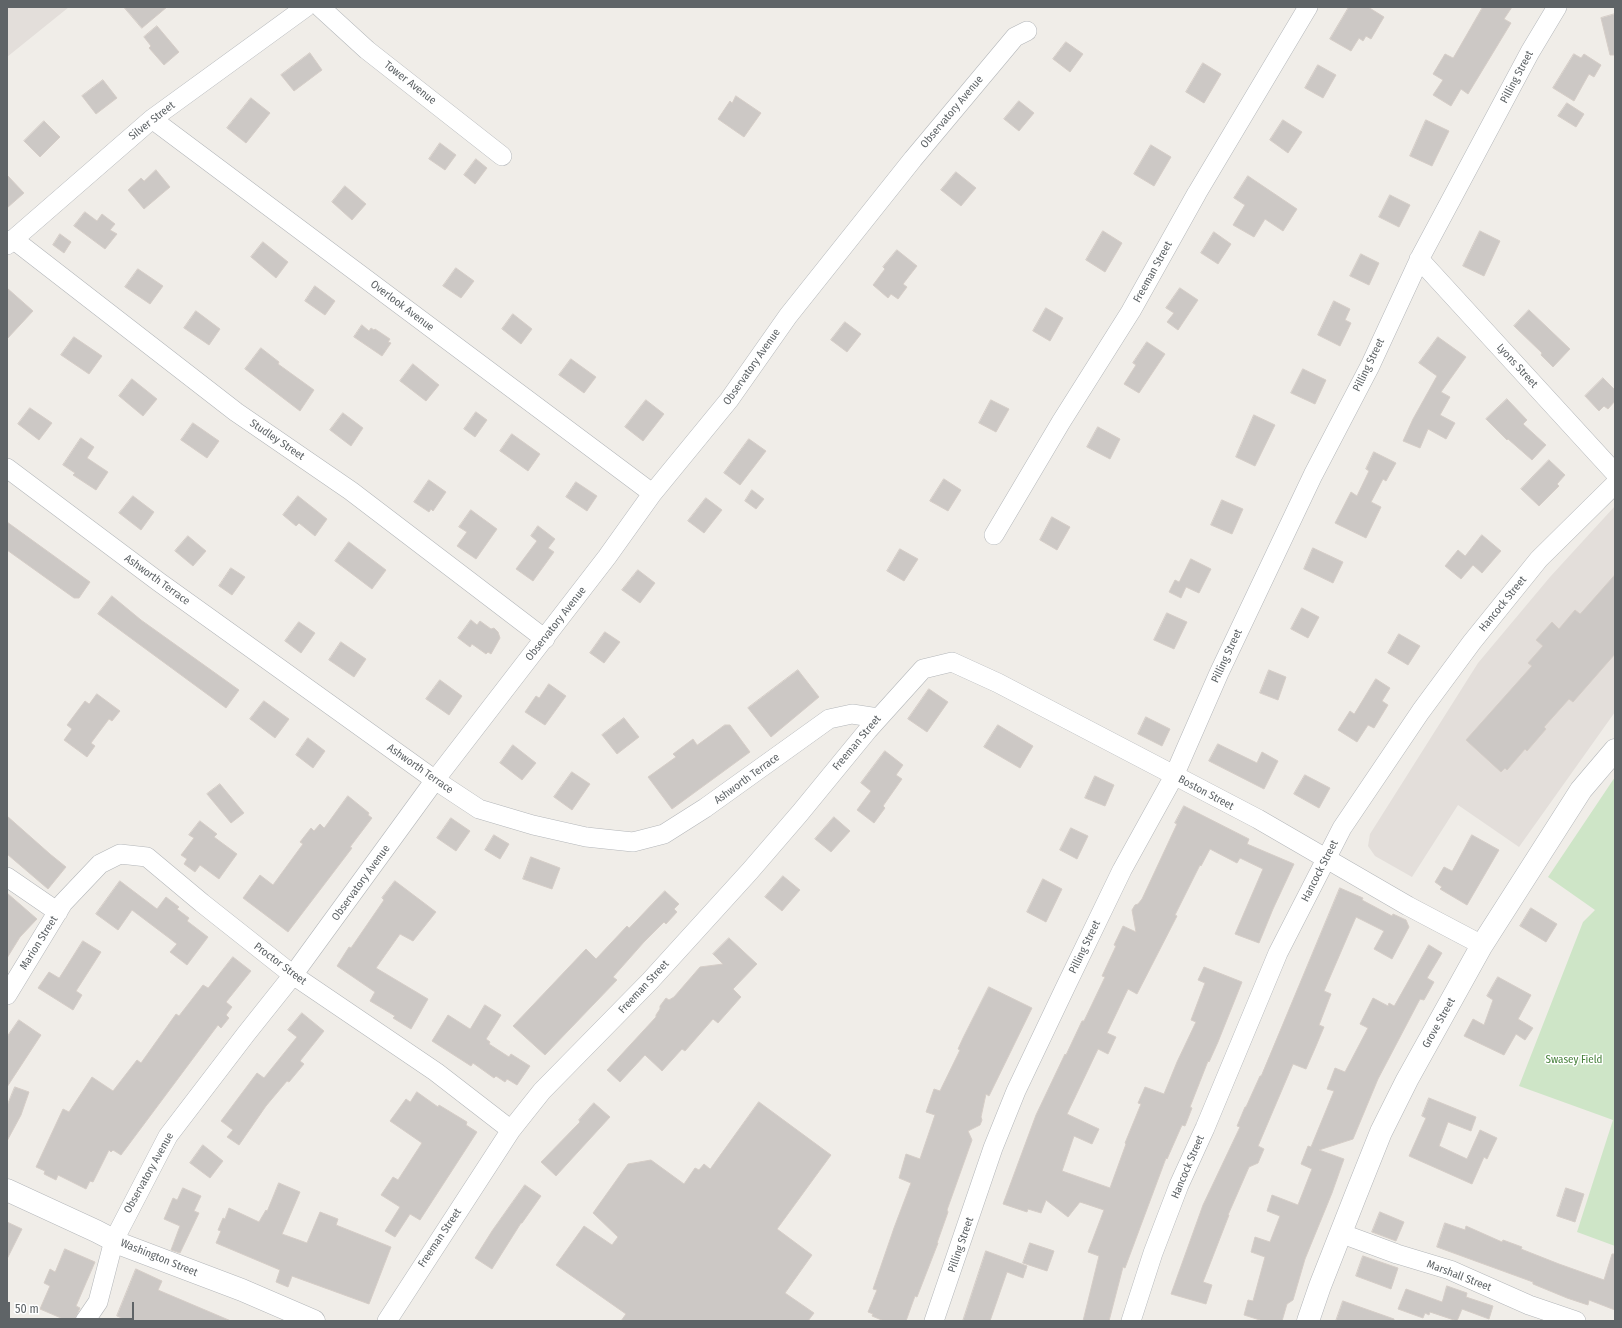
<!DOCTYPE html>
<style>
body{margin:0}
#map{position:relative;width:1622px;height:1328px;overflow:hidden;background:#f0ede8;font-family:"Fira Sans Condensed",sans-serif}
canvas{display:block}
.frame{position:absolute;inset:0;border:8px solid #5f6467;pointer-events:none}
.scale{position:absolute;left:8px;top:1302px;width:126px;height:18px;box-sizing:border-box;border:2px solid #5f6467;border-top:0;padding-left:5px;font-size:12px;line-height:14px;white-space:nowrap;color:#5f6467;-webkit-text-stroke:3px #fff;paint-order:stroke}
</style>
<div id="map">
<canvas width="1622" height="1328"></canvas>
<div class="frame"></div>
<div class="scale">50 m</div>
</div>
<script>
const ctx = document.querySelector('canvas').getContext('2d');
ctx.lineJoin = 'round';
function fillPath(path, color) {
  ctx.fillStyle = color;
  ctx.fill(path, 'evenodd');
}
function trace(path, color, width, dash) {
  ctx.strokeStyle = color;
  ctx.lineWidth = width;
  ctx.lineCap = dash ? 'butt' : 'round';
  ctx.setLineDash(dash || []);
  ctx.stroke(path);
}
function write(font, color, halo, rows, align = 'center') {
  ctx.font = font + ' "Fira Sans Condensed",sans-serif';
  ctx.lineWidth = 3;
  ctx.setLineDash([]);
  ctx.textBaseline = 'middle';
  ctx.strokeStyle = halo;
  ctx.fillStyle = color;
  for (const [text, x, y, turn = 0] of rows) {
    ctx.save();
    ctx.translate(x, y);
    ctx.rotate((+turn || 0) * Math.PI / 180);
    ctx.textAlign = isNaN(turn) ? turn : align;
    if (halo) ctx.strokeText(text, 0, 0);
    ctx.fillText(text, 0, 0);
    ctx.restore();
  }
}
const education = new Path2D(`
 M7 7H69L7 57Z
 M1615 506V712L1519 847 1458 805 1412 877 1375 856 1368 846 1370 834 1478 663 1550 577Z`);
const green = new Path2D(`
 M1615 777V1246L1577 1232 1613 1120 1519 1086 1583 922 1595 910 1548 877Z`);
const building = new Path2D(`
 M124 7H167L142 28Z
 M1349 7H1368L1384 17 1371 39 1366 36 1363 41 1359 38 1351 51 1330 39Z
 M1483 7H1512L1504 19 1511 23 1468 94 1461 89 1451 106 1433 95 1443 80 1433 74 1445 54 1453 58Z
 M1615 14V55H1610L1601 18Z
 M157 26 179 52 164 65 149 48 151 46 144 37Z
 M1066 42 1083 54 1070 72 1053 59Z
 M310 53 322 70 294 91 281 75Z
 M1574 54 1581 58 1584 54 1601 65 1594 77 1589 74 1574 101 1553 88Z
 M1203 63 1221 74 1204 103 1186 92Z
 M1318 65 1336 75 1323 98 1305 88Z
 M103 80 117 98 96 114 82 96Z
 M736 96 761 113 744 137 718 119 730 101 732 103Z
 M251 98 270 113 246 143 227 128Z
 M1019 101 1034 113 1019 131 1004 119Z
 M1567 103 1584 114 1576 127 1558 116Z
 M1283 120 1302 132 1288 153 1270 140Z
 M1426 120 1449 131 1432 166 1410 156Z
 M44 121 60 137 40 157 24 141Z
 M440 143 456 155 445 170 429 159Z
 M1151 145 1171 157 1154 186 1134 174Z
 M476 159 487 168 475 184 464 175Z
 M156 170 170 187 144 209 128 190 141 178 144 181Z
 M956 172 976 188 961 206 941 190Z
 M7 175 24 193 7 208Z
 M1248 176 1297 209 1283 231 1265 219 1254 237 1233 225 1245 205 1234 198Z
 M345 186 366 204 352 220 332 202Z
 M1390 195 1410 205 1399 227 1379 217Z
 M85 212 97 221 102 214 115 224 110 230 117 234 105 249 74 226Z
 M1103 231 1122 243 1105 272 1086 260Z
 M1480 231 1500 241 1484 276 1463 266Z
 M1214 232 1231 244 1218 264 1201 253Z
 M60 234 71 242 64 253 53 245Z
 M263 242 288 262 276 278 251 257Z
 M897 250 917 266 903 284 907 287 898 299 891 294 888 298 873 285 885 269 883 267Z
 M1361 254 1379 263 1369 285 1350 276Z
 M456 268 474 281 461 298 443 286Z
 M138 269 163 286 150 304 125 287Z
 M315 286 335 301 325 315 305 301Z
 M7 288 33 311 7 339Z
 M1180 288 1198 300 1178 330 1167 322 1174 313 1166 308Z
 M1334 301 1350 309 1345 320 1351 323 1340 346 1318 335Z
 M1046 308 1063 318 1050 341 1033 331Z
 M1529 310 1570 349 1553 367 1541 355 1542 353 1514 326Z
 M196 311 220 329 209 345 184 328Z
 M513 314 532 329 521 344 502 329Z
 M845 322 861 334 847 352 831 340Z
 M362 325 369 331 371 328 374 330 375 329 390 339 388 342 391 343 382 356 354 337Z
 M74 337 102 356 89 374 61 355Z
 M1438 337 1466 357 1441 392 1450 397 1440 415 1455 423 1446 439 1428 429 1420 448 1403 441 1413 419 1437 376 1419 363Z
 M1147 342 1165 354 1139 393 1124 384 1136 365 1133 363Z
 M261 348 279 362 278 364 314 390 300 411 245 369Z
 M571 359 596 377 584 393 559 375Z
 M413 364 439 385 426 401 400 381Z
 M1303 369 1326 380 1315 404 1291 393Z
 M1603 378 1615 390V401L1608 409 1604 406 1599 411 1585 396Z
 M132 379 157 399 143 416 119 396Z
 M1507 399 1527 420 1523 424 1546 445 1532 460 1508 439 1507 440 1486 419Z
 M646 400 664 414 643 441 625 427Z
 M991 400 1009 409 996 432 979 423Z
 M30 408 52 423 39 440 18 424Z
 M476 412 487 420 475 437 464 429Z
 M343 413 363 428 351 446 330 430Z
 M1254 415 1275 425 1255 466 1236 457Z
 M193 423 219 441 207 458 181 440Z
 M1098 427 1120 439 1110 459 1087 447Z
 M512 434 540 454 528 471 500 451Z
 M81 438 94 447 87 458 108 472 96 490 73 475 75 473 63 465Z
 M749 439 766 451 740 485 724 473Z
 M1374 452 1396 463 1386 481 1383 479 1371 502 1381 507 1366 538 1335 523 1351 492 1357 496 1369 471 1366 469Z
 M1549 460 1565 475 1557 484 1559 486 1539 506 1521 489Z
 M944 479 961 490 948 511 930 501Z
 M429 480 446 492 433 511 431 509 429 512 414 502Z
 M576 482 597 496 587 511 566 497Z
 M752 490 764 499 756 509 745 501Z
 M133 496 154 512 141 530 119 513Z
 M298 496 327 519 315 536 299 523 296 526 283 515Z
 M706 498 722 510 704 533 688 521Z
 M1222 500 1243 509 1232 534 1211 525Z
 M471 510 497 529 476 559 457 546 467 532 459 527Z
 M1052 517 1070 527 1057 550 1040 540Z
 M7 522 90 582 79 598H74L7 550Z
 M538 526 555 539 548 548 554 552 533 581 516 569 537 541 531 536Z
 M1482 535 1501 551 1482 573 1473 565 1461 579 1445 566 1458 550 1465 556Z
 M188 536 206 551 193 566 175 551Z
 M349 542 386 570 372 589 335 561Z
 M1313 548 1343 562 1333 583 1304 569Z
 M900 549 918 559 904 581 887 571Z
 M1191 559 1211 569 1199 593 1186 587 1181 598 1169 592 1175 580 1179 582Z
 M231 568 245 577 232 595 219 586Z
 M638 570 655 583 640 603 622 590Z
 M1615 575V654L1573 702 1569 699 1544 727 1546 729 1527 751 1525 749 1507 770 1505 768 1501 772 1466 740 1532 666 1528 663 1543 646 1536 640 1552 622 1559 629 1575 610 1580 614Z
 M112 596 141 620 239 690 226 708 98 614Z
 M1302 608 1319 617 1308 638 1291 629Z
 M1167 613 1187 622 1174 649 1154 640Z
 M471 620 477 625 480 621 491 629 494 628 498 632 500 638 491 654 488 652 486 654 472 644 470 647 458 638Z
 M299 622 315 633 301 653 285 641Z
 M605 632 620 642 604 663 590 653Z
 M1399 634 1420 646 1408 665 1388 653Z
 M341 642 366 659 354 677 329 660Z
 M798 670 819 697 771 737 748 708Z
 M1269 670 1286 677 1278 700 1260 693Z
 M1376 679 1390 688 1382 701 1388 705 1374 728 1368 725 1357 742 1338 730 1350 711 1354 714Z
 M440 680 462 696 449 715 426 699Z
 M549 684 566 696 545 725 525 712 536 696 539 698Z
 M929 689 948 702 927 732 908 719Z
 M97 694 120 711 112 721 109 719 91 743 95 746 87 757 64 740 72 729 67 725 85 701 89 704Z
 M264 701 289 719 275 738 250 719Z
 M1146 717 1170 729 1162 746 1138 734Z
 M624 718 639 737 617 754 602 735Z
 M725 725H730L750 752 672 809 648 777 676 757 673 754 693 739 697 745Z
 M998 725 1033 746 1020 768 984 747Z
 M308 738 325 751 313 768 296 755Z
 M1218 744 1257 763 1262 752 1278 761 1264 789 1209 761Z
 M513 745 536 763 522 780 500 763Z
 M885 751 903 765 896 775 902 779 883 806 885 808 874 823 857 810 871 791 861 783Z
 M572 772 590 784 572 810 554 797Z
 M1305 775 1330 788 1319 808 1294 794Z
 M1095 776 1114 785 1105 806 1085 798Z
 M220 784 244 813 231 823 207 794Z
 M348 796 369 813 368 815 372 818 350 847 352 848 288 932 243 898 260 875 273 885 303 844 300 842 311 828 314 831 320 824 324 828Z
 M1184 806 1249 839 1247 844 1294 864 1273 909 1259 943 1235 934 1263 869 1240 858 1237 863 1210 849 1201 866 1200 865 1175 915 1177 916 1137 994 1128 989 1107 1033 1116 1037 1108 1054 1098 1049 1067 1114 1099 1129 1092 1144 1074 1136 1062 1171 1110 1188 1126 1144 1125 1143 1141 1104 1138 1103 1145 1087 1164 1094 1177 1062 1196 1022 1191 1020 1205 983 1198 980 1204 967 1242 982 1218 1042 1209 1062 1208 1061 1190 1107 1192 1108 1185 1126 1182 1125 1167 1159 1166 1158 1125 1268 1123 1267 1109 1321H1083L1099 1256 1088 1252 1104 1210 1080 1202 1068 1217 1046 1200 1041 1213 1028 1209 1027 1212 1003 1204 1036 1115 1065 1054 1066 1055 1082 1021H1084L1105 977 1102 976 1116 946 1114 945 1123 926 1136 932 1132 910 1135 905 1138 904 1142 899 1177 824 1175 823Z
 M7 816 50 854 66 867 48 889 7 854Z
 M834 817 850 831 831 852 815 839Z
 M451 818 470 831 456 851 437 838Z
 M200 821 217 834 214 837 237 854 219 879 200 865 195 872 184 864 187 859 181 855 194 838 189 835Z
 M1071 828 1088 836 1077 859 1060 850Z
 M494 835 509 844 500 859 485 850Z
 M1472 835 1499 850 1467 905 1440 889 1442 887 1435 882 1444 867 1452 871Z
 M531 857 560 868 552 889 523 879Z
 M783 876 800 890 782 911 765 897Z
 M1043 879 1062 889 1046 922 1027 912Z
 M120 881 157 909 166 897 179 907 177 909 189 918 187 921 208 937 187 965 170 952 177 944 132 910 118 930 96 914Z
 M395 881 436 912 413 941 400 934 376 968 428 999 411 1029 393 1018 395 1016 370 1001 375 992 337 966 349 947 351 948 384 900 382 898Z
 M1340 888 1363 898 1362 900 1392 916 1393 914 1406 920 1409 927 1392 959 1374 949 1384 931 1356 917 1324 991 1331 994 1319 1025 1324 1027 1316 1046 1306 1069 1293 1064 1258 1146 1264 1149 1258 1163 1249 1167 1228 1215H1229L1203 1282 1212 1285 1206 1304 1171 1294 1203 1205 1240 1127 1237 1126 1245 1107H1246L1260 1076H1261Z
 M665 891 679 904 674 909 677 912 666 924 664 922 644 942 613 977 617 980 545 1055 513 1026 586 949 596 959 627 926 629 928Z
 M7 893 37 919 20 937 7 958Z
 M1531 908 1557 924 1546 942 1520 926Z
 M729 938 757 964 733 989 741 997 718 1023 713 1019 685 1051 682 1049 662 1071 645 1055 620 1082 607 1070 656 1017V1015L660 1009V1006L666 998 669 1000 674 997 700 967 723 964 713 954Z
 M83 941 101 952 76 991 82 995 73 1010 38 988 49 972 59 978Z
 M1429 945 1442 953 1427 978 1434 982 1424 1000 1420 999 1378 1079 1353 1139 1319 1150 1344 1159 1332 1193 1305 1259 1293 1300 1287 1304 1282 1321H1263L1244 1315 1248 1300 1253 1301 1265 1257 1251 1252 1255 1237 1270 1242 1280 1216 1267 1211 1272 1195 1298 1205 1312 1169 1301 1164 1308 1146 1311 1147 1334 1091 1327 1089 1335 1068 1345 1072 1368 1028 1360 1024 1373 998 1388 1006 1389 1003 1394 1006Z
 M233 957 251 971 226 1002 232 1007 226 1015 229 1018 221 1028 218 1025 121 1155 113 1150 111 1152 109 1150 93 1182 90 1181 86 1189 58 1175 56 1180 44 1174 45 1171 36 1167 63 1109 69 1112 92 1077 113 1091 137 1060 141 1063 176 1014 179 1016 203 985 208 988Z
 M1498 977 1531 995 1518 1019 1533 1028 1525 1040 1516 1034 1504 1055 1464 1036 1473 1019 1484 1025 1493 1000 1487 996Z
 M989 987 1032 1008 989 1096 986 1094 981 1117 982 1120 980 1125 968 1131 972 1140 947 1210 948 1212 937 1243H938L917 1297 915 1296 906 1321H884L872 1316 873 1314 868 1312 877 1290 873 1289 894 1228 911 1183 899 1178 906 1154 920 1159 935 1115 926 1112 934 1089 940 1091 960 1050 958 1049 963 1038Z
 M485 1005 501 1015 486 1039 490 1042 489 1044 509 1057 511 1054 530 1066 517 1085 507 1079 505 1082 496 1076 494 1078 473 1063 471 1066 432 1041 448 1015 470 1029Z
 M302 1013 324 1031 300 1061 304 1064 289 1082 287 1081 266 1106 239 1145 227 1137 233 1130 221 1121 257 1073 264 1078 297 1037 288 1030Z
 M19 1020 41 1035 7 1087V1037Z
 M15 1087 29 1092 21 1115 7 1141V1106Z
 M417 1092 438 1107 439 1105 467 1122 466 1125 477 1132 420 1220 410 1214 395 1237 385 1231 400 1207 381 1195 393 1177 398 1180 422 1143 390 1121 406 1099 410 1102Z
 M1429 1098 1476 1117 1471 1131 1448 1122 1439 1146 1467 1159 1480 1130 1497 1138 1487 1159 1484 1157 1472 1184 1409 1156 1426 1118 1422 1116Z
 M759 1102 831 1155 777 1229 812 1255 785 1293 814 1313 808 1321H621L626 1314 556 1265 584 1226 612 1245 618 1237 593 1213 628 1164 651 1160 684 1184 695 1168 699 1170 704 1164 710 1169Z
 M594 1103 610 1117 556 1176 541 1162 580 1122 579 1120Z
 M203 1145 223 1161 210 1178 190 1163Z
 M279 1183 300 1192 282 1234 307 1243 320 1212 338 1219 336 1225 391 1247 369 1304 292 1276 288 1287 276 1282 280 1270 216 1243 221 1231 218 1230 223 1218 225 1219 229 1208 259 1222 266 1210 267 1211Z
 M525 1185 541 1196 522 1223H521L492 1269 475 1258 492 1231Z
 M183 1188 201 1196 194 1211 199 1213 180 1253 171 1250 180 1226 164 1219 173 1198 177 1200Z
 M1566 1188 1584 1194 1575 1222 1557 1216Z
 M1380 1212 1404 1222 1396 1241 1372 1232Z
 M7 1222 22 1229 7 1259Z
 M1445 1223 1465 1230 1466 1226 1502 1242 1503 1240 1522 1247 1521 1249 1559 1264 1604 1280 1612 1254H1615V1310L1589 1300 1588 1305 1567 1298 1533 1284V1282L1437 1247Z
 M1030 1243 1054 1251 1047 1271 1023 1263Z
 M65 1249 95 1262 76 1306 80 1308 74 1321H68L40 1309 50 1286 44 1283 50 1269 55 1272Z
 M986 1251 1027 1266 1023 1278 1007 1272 990 1321H963Z
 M1363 1256 1398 1268 1391 1289 1356 1276Z
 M136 1269 162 1281 158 1290 231 1321H128L117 1316Z
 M1447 1286 1467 1293 1466 1297 1493 1306 1489 1319 1462 1309 1457 1321 1430 1312 1429 1315 1425 1313 1423 1318 1398 1309 1406 1289 1442 1302Z
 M1343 1301 1394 1319V1321H1336Z`);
const minor = new Path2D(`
 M320 7 367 50 502 156
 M152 119 652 493
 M13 239 236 412 351 491 545 639
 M7 245 152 119 306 7
 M1419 259 1615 473
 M7 468 159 582 435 780 479 809 533 825 586 837 633 842 664 834 705 808 829 719 852 714 878 718
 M994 535 1061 422 1131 311 1197 193 1308 7
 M7 877 58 912
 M7 995 63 903 100 864 120 854 147 857 202 903 293 975 436 1072 511 1130
 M1340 1233 1397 1254 1450 1270 1529 1305 1576 1321
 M85 1321 98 1302 114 1240 168 1136 246 1034 293 975 435 780 607 557 652 494 729 400 788 316 913 159 1015 37 1027 31
 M387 1321 511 1130 542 1091 650 981 750 871 800 813 868 730 923 669 952 662 998 683 1258 819 1408 906 1482 945
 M934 1321 993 1148 1016 1091 1065 988 1122 870 1174 776 1219 673 1313 475 1370 366 1421 256 1530 52 1557 7
 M1131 1321 1153 1253 1179 1185 1205 1128 1278 953 1342 828 1421 711 1472 642 1539 559 1615 484`);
const tertiary = new Path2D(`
 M7 1190 96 1231 123 1245 242 1290 314 1321
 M1308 1321 1320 1286 1355 1197 1381 1132 1407 1080 1482 945 1581 790 1615 750`);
const streetNames = [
 ["Pilling Street",1517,77,-62],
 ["Tower Avenue",410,83,38],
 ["Observatory Avenue",952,112,-50],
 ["Silver Street",152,121,-38],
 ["Freeman Street",1153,272,-61],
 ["Overlook Avenue",402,306,37],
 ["Pilling Street",1369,365,-64],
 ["Lyons Street",1517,366,48],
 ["Observatory Avenue",752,367,-55],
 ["Studley Street",277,440,34],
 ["Ashworth Terrace",157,580,36],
 ["Hancock Street",1503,604,-51],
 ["Observatory Avenue",556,624,-52],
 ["Pilling Street",1227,656,-65],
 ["Freeman Street",857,743,-50],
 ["Ashworth Terrace",420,769,35],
 ["Ashworth Terrace",747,779,-36],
 ["Boston Street",1206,793,28],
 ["Hancock Street",1320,871,-63],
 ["Observatory Avenue",361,883,-54],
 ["Marion Street",39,943,-58],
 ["Pilling Street",1085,947,-64],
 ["Proctor Street",280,964,37],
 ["Freeman Street",644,987,-47],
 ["Grove Street",1439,1023,-61],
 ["Hancock Street",1188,1167,-67],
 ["Observatory Avenue",149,1173,-61],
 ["Freeman Street",440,1238,-56],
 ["Pilling Street",961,1245,-71],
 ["Washington Street",159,1258,22],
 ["Marshall Street",1459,1276,21]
];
const parkNames = [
 ["Swasey Field",1574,1060]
];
fillPath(education, '#e3deda');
fillPath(green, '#cee5c7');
fillPath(building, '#ccc8c5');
trace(building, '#d5cdc7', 1);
trace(minor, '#b3b6b9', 20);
trace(tertiary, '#b3b6b9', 23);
trace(minor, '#fff', 19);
trace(tertiary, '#fff', 22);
write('11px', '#5f6467', '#fff', streetNames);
write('11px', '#47813c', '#fff', parkNames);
</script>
